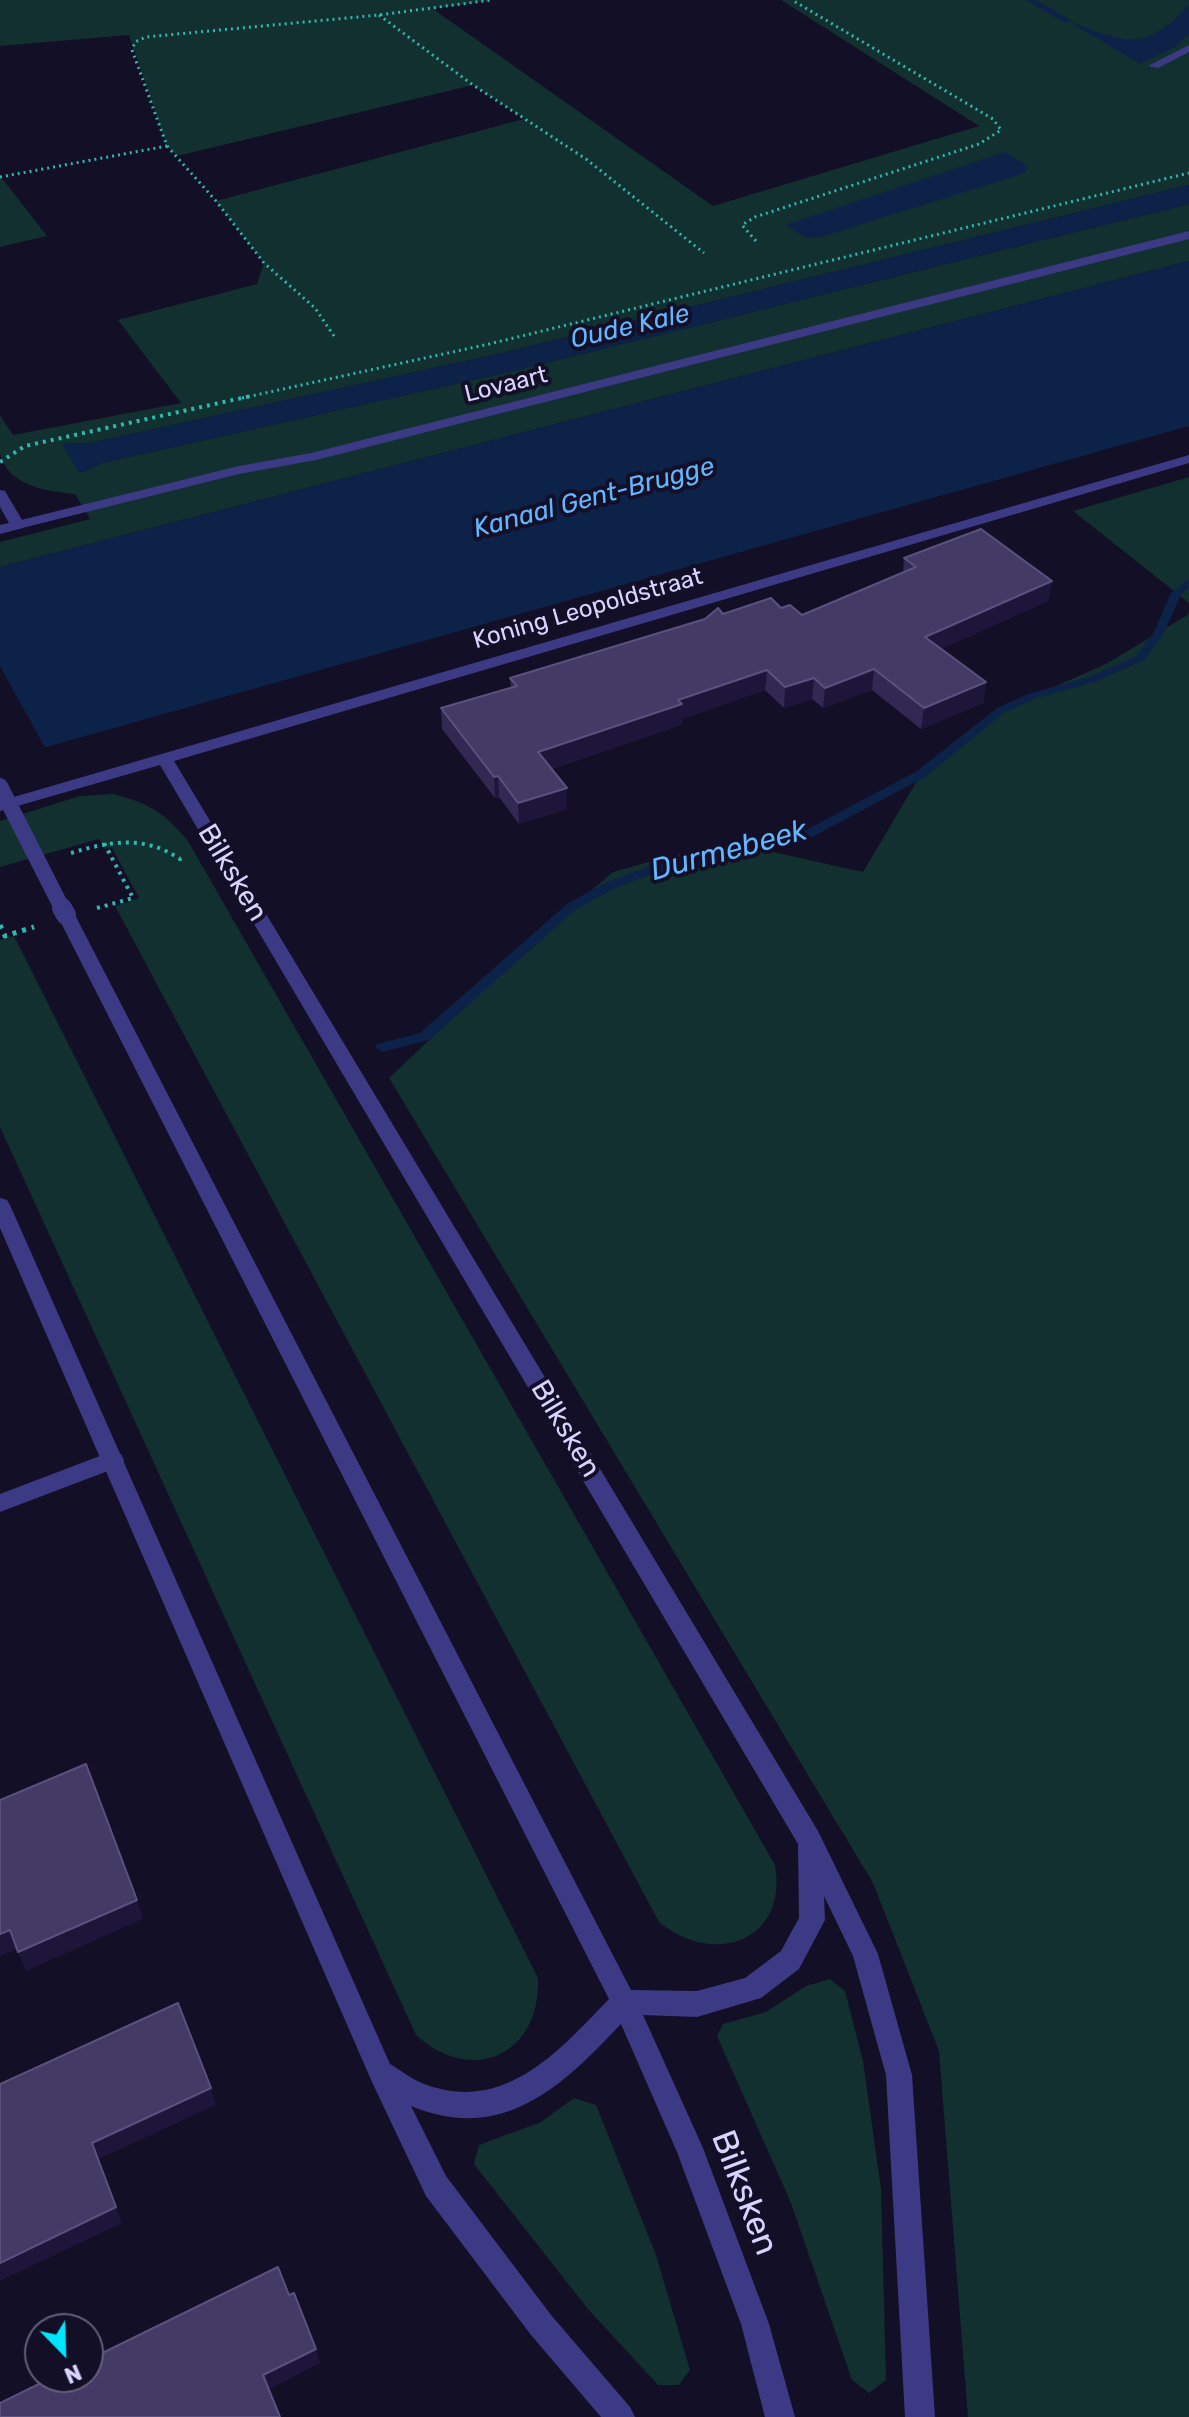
<!DOCTYPE html>
<style>
body{margin:0}
#map{position:relative;width:1189px;height:2417px;overflow:hidden;background:#130f26;font-family:Rubik,sans-serif}
canvas{display:block}
.north{position:absolute;left:24px;top:2313px;width:80px;height:80px;box-sizing:border-box;background:#130f26;border:2px solid #625e7d;border-radius:50%;rotate:157deg;font-size:22px;font-weight:700;line-height:32px;text-align:center;color:#d9d4ff}
.north::after{content:'';display:block;margin:auto;width:28px;height:36px;background:#00e5ff;clip-path:polygon(50% 0,100% 100%,50% 72%,0 100%)}
</style>
<div id="map">
<canvas width="1189" height="2417"></canvas>
<div class="north">N</div>
</div>
<script>
const ctx = document.querySelector('canvas').getContext('2d');
ctx.lineJoin = 'round';
function fillPath(path, color) {
  ctx.fillStyle = color;
  ctx.fill(path, 'evenodd');
}
function trace(path, color, width, dash) {
  ctx.strokeStyle = color;
  ctx.lineWidth = width;
  ctx.lineCap = dash ? 'butt' : 'round';
  ctx.setLineDash(dash || []);
  ctx.stroke(path);
}
function write(font, color, halo, rows, align = 'center') {
  ctx.font = font + ' Rubik,sans-serif';
  ctx.lineWidth = 8;
  ctx.setLineDash([]);
  ctx.textBaseline = 'middle';
  ctx.strokeStyle = halo;
  ctx.fillStyle = color;
  for (const [text, x, y, turn = 0] of rows) {
    ctx.save();
    ctx.translate(x, y);
    ctx.rotate((+turn || 0) * Math.PI / 180);
    ctx.textAlign = isNaN(turn) ? turn : align;
    if (halo) ctx.strokeText(text, 0, 0);
    ctx.fillText(text, 0, 0);
    ctx.restore();
  }
}
const green = new Path2D(`
 M0 0H491L433 9 713 206 979 126 781 0H1189V185L498 354 90 443 63 444 80 473 102 463 513 371 1189 204V261L0 567V542L90 519 75 494C47 491 9 487 0 454 0 443 0 426 0 415L13 435 181 403 118 320 257 284 264 263 216 201 524 119 473 85 177 156 167 146 129 35 0 46Z
 M0 172 1 177 47 236 0 247Z
 M1189 477V603L1073 511Z
 M1189 614V2417H968L939 2051 873 1883 389 1078 554 922 613 872 670 856 737 844 863 872 921 774 1001 710 1106 664Z
 M113 794C151 804 163 812 188 841L775 1865C788 1942 713 1967 659 1922L115 906 139 898 112 848 105 849 99 839 0 867V821L80 796Z
 M14 936 538 1978C541 2055 472 2086 416 2035L0 1127V940Z
 M830 1979 845 1991 863 2061 881 2189 886 2380 869 2393 852 2380 791 2203 717 2036 723 2024 766 2012 806 1986Z
 M574 2098 596 2105 656 2255 690 2370 679 2385H658L588 2309 474 2164 479 2145 541 2122Z`);
const water = new Path2D(`
 M1189 4V34L1173 48 1140 64 1068 21C1123 42 1146 54 1189 4Z
 M1005 152 1028 167 1025 173 821 237 807 238 785 225Z
 M1189 185V204L513 371 102 463 79 473 62 444 90 443 498 354Z
 M1189 261V426L0 760V567Z`);
const pier = new Path2D(`
 M0 666 47 751 0 764Z`);
const stream = new Path2D(`
 M1026 0H1036L1072 21 1065 23Z
 M1189 579V587L1181 594 1163 635 1144 660 1097 681 1036 698 1005 712 925 777 812 837 666 868 613 889 575 910 429 1040 382 1052 375 1047 377 1044 420 1033 567 904 605 883 663 861 804 831 917 771 997 708 1028 694 1089 677 1136 656 1153 634 1171 593Z`);
const pathFar2 = new Path2D(`
 M379 15 473 85 586 159 704 253
 M167 146 216 201 264 263 315 308 334 336
 M0 177 167 146 132 50 135 42 146 37 379 15 491 0
 M756 241 742 225 755 217 979 144 1001 130 993 119 792 0
 M242 398 489 344 1189 173`);
const pathFar1 = new Path2D(`
 M0 462 25 446 251 396
 M71 853C111 841 144 835 180 859L186 857
 M97 908 133 898 104 843`);
const path = new Path2D(`
 M0 925 5 936 34 927`);
const service = new Path2D(`
 M1189 45V52L1158 68 1148 66Z
 M1189 231V239L316 460 239 474 18 529 11 525 13 522 239 466 311 453Z`);
const minor = new Path2D(`
 M0 490 5 491 25 525 23 528 0 534V525L9 523 0 507Z
 M113 1451 121 1454 124 1460 121 1466 0 1512V1494Z`);
const tertiary = new Path2D(`
 M1189 455V463L174 761 818 1831 878 1954 912 2075 935 2417H905L886 2075 853 1956 824 1896 825 1920 799 1969 761 1998 697 2017 643 2015 703 2148 769 2324 795 2417H765L741 2324 677 2152 621 2024C562 2087 502 2144 411 2106L446 2176 551 2315 630 2407 635 2417H601L531 2335 426 2196 372 2082 0 1228V1198L7 1200 10 1205 390 2064C402 2071 414 2081 427 2085 506 2113 560 2050 609 1999L57 915 60 911H72L75 915 631 1990 697 1991 745 1978 781 1951 799 1918 798 1844 160 765 0 811V801Z`);
const tertiaryBridgeFar1 = new Path2D(`
 M0 786 63 910`);
const tertiaryBridge = new Path2D(`
 M62 908 66 915`);
const wall = new Path2D(`
 M904 558 1052 581 1048 601 941 649 986 682 983 703 921 729 872 690 823 708 812 699 784 708 765 690 682 719 681 725 551 769 567 788V809L519 824 499 797 495 798 442 729 441 708 511 688 510 678 723 614 781 608 802 615 903 573Z`);
const shadedWall = new Path2D(`
 M1052 581 1048 601 922 658 925 637Z
 M874 669 872 690 823 708 825 688Z
 M767 670 765 690 682 719 681 725 538 773V752L678 700Z
 M814 678 812 699 784 708 785 687Z
 M986 682 983 703 921 729 924 708Z
 M498 776 499 797 495 798 494 777Z
 M567 788V809L519 824 518 803Z
 M137 1900 143 1919 26 1971 18 1952Z
 M10 1930 18 1949 0 1956V1934Z
 M211 2088 216 2105 99 2159 122 2223 0 2281V2263L92 2143Z
 M316 2349 320 2363 268 2390 263 2375Z`);
const building = new Path2D(`
 M981 529 1052 581 925 637 986 682 924 708 874 669 825 688 814 678 785 687 767 670 678 700 682 704 538 752 567 788 518 803 498 776 494 777 441 708 517 686 510 678 705 619 718 608 723 614 771 598 781 608 790 605 802 615 916 567 904 558Z
 M86 1764 137 1900 18 1952 10 1930 0 1934V1800Z
 M178 2003 211 2088 92 2143 116 2207 0 2263V2084Z
 M278 2267 289 2295 294 2293 316 2349 263 2375 280 2417H0V2403L53 2377H88V2360Z`);
const farStreetnames = [
 ["Lovaart",506,385,-14],
 ["Koning Leopoldstraat",588,609,-16]
];
const farWaternames = [
 ["Oude Kale",630,327,-13],
 ["Kanaal Gent-Brugge",594,498,-15]
];
const streetNames = [
 ["Bilksken",232,873,59],
 ["Bilksken",565,1429,59]
];
const waterNames = [
 ["Durmebeek",729,851,-15]
];
const nearStreetnames = [
 ["Bilksken",744,2193,69]
];
fillPath(green, '#12302f');
fillPath(water, '#0c2248');
fillPath(pier, '#130f26');
fillPath(stream, '#0c2248');
trace(pathFar2, '#2fb8b0', 3, [2, 4]);
trace(pathFar1, '#2fb8b0', 4, [3, 5]);
trace(path, '#2fb8b0', 5, [4, 6]);
fillPath(service, '#3d3a85');
fillPath(minor, '#3d3a85');
fillPath(tertiary, '#3d3a85');
trace(tertiaryBridgeFar1, '#3d3a85', 16);
trace(tertiaryBridge, '#3d3a85', 20);
fillPath(wall, '#312854');
fillPath(shadedWall, '#1d163a');
fillPath(building, '#433a66');
trace(building, '#5a527e', 2);
write('24px', '#d9d4ff', '#130f26', farStreetnames);
write('italic 26px', '#62b6ff', '#130f26', farWaternames);
write('28px', '#d9d4ff', '#130f26', streetNames);
write('italic 30px', '#62b6ff', '#130f26', waterNames);
write('34px', '#d9d4ff', '#130f26', nearStreetnames);
</script>
